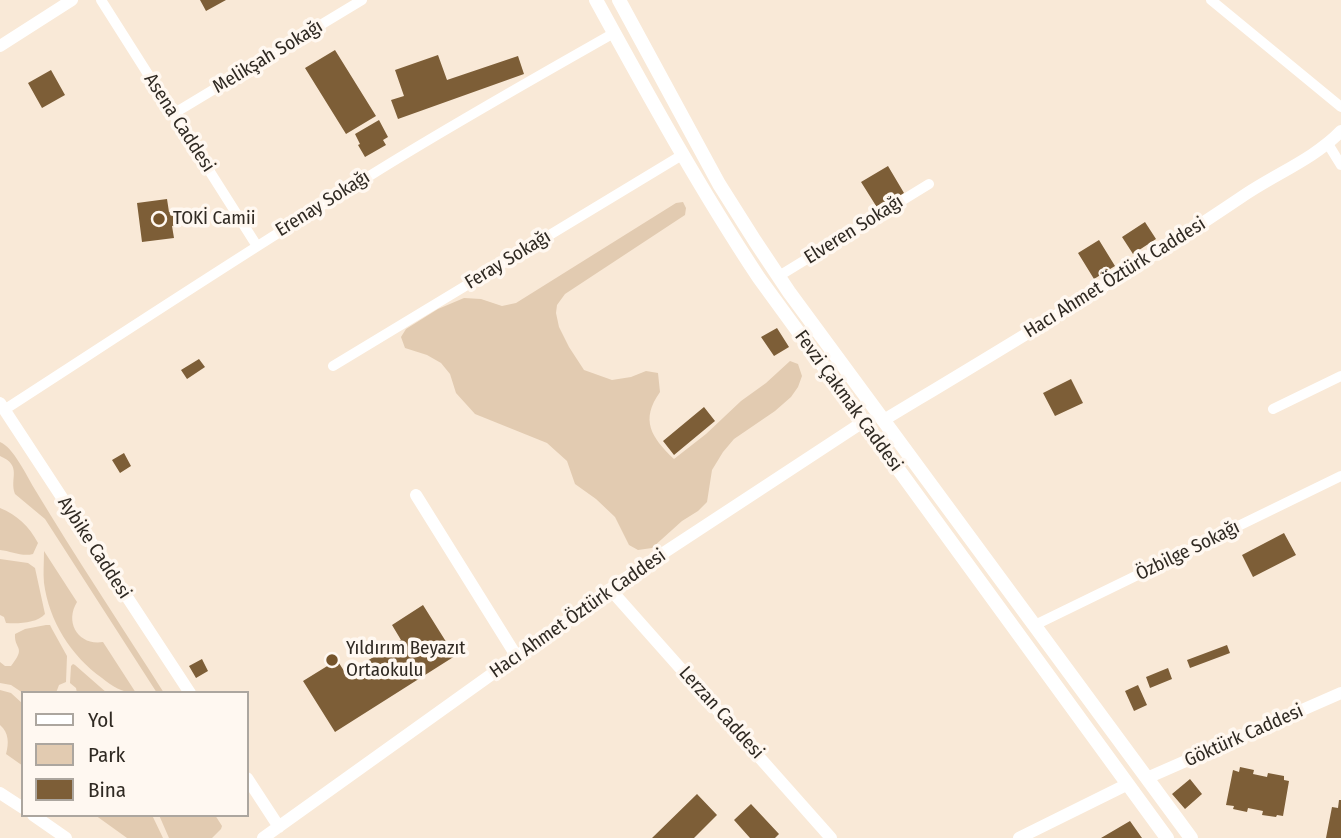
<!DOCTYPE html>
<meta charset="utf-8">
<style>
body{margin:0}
#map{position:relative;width:1341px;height:838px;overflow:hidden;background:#f9e9d7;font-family:"Fira Sans Condensed",sans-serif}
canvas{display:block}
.legend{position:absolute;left:21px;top:691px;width:228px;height:126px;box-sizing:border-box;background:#fff8f1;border:2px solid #aca69f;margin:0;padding:9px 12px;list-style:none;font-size:21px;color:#302a23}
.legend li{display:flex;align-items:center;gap:14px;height:35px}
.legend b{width:35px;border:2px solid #aca69f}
</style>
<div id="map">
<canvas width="1341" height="838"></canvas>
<ul class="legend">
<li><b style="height:9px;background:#fff"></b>Yol</li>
<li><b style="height:19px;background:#e2cbb1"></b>Park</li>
<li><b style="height:19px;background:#7d5e37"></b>Bina</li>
</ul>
</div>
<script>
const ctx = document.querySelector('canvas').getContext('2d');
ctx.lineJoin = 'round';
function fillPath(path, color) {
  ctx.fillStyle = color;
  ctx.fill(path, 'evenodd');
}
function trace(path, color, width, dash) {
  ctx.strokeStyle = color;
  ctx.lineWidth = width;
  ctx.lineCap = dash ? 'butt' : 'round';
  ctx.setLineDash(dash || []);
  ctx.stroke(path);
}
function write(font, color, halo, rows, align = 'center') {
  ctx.font = font + ' "Fira Sans Condensed",sans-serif';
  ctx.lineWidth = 7;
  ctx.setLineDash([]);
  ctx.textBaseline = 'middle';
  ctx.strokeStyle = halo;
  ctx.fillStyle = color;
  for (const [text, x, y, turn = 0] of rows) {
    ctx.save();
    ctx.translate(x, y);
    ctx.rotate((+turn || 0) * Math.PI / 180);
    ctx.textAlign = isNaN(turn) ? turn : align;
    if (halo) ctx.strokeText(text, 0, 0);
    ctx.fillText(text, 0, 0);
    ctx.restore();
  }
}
const green = new Path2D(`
 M683 202 686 208 685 215 565 294 557 305 556 313 559 327 569 347 584 370 612 380 631 377 646 371 658 373 660 392C640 420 651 437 674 459L706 434 741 401 766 383 790 361 798 364 802 376 798 387 791 397 775 411 734 439 723 452 712 470 707 502 698 511 682 521 652 548 638 550 629 545 615 517 596 499 575 484 567 461 547 443 475 414 456 393 450 374 441 363 427 355 405 348 401 337 406 329 438 309 464 298 481 299 502 306 516 303 676 203Z
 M0 442C13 447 27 476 34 488 76 558 121 625 164 693H157L45 519 15 494C9 478 23 466 0 456Z
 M0 508C17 515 29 526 38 543L33 554C22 557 11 551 0 550Z
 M44 551 77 602C64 623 79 646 103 642L136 693C122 693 112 686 102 678 71 656 49 621 44 583 43 573 44 562 44 551Z
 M0 559 28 563 35 568 45 614C37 623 19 624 6 623L4 617 0 615Z
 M46 625H50L52 629 67 656 66 682 59 685 56 693H23L11 685 0 683V662L5 666H11C27 646 14 650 15 634L25 629Z
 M73 664 75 665 107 693H77L76 688 70 683 71 666Z
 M0 690 11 693 23 704 21 740 23 766 6 754C9 743 9 733 0 725Z
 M95 815H152L163 838H127Z
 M159 815H215L222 826 221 829 212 838H169Z`);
const building = new Path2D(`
 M200 0H226L206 11Z
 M335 50 376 116 346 134 305 68Z
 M438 55 447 80 518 56 524 74 398 119 391 100 404 96 395 70Z
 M51 70 65 95 42 108 28 83Z
 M379 120 388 137 383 140 386 145 365 157 358 145 360 144 355 134Z
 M888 166 904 193 878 209 861 182Z
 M167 199 169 212 177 211 179 225 172 226 174 238 142 242 137 203Z
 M1145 222 1156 239 1133 254 1122 237Z
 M1099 240 1115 266 1094 279 1078 253Z
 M777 328 789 347 774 356 761 337Z
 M199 359 205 367 187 379 181 370Z
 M1071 379 1083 403 1055 416 1043 393Z
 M704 407 715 421 674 455 663 441Z
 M124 453 131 466 120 473 112 460Z
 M1284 533 1296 555 1253 577 1242 555Z
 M423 605 455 656 335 732 303 681 337 660 346 674 401 640 392 625Z
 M1227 645 1230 653 1190 668 1187 660Z
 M202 659 208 671 196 678 189 666Z
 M1168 668 1172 679 1150 688 1146 677Z
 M1138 685 1147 705 1134 711 1125 691Z
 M1240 767 1254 770 1253 774 1267 777 1268 773 1284 776V780L1289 781 1283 816 1277 815 1276 817 1262 815 1263 811 1248 808 1247 812 1233 809 1234 806 1226 805 1233 770 1239 772Z
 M1190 779 1202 794 1185 809 1172 794Z
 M697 794 717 815 694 838H652Z
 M1339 800H1341V838H1326L1332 807 1338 808Z
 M751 804 779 834 775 838H750L734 820Z
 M1130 821 1142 838H1101Z`);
const minor = new Path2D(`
 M101 0 257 246
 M1211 0 1341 107
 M173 114 362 0
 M1328 144 1341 165
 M779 276 929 184
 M333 366 682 155
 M1273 409 1341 376
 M4 410C126 331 247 251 371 175 451 125 533 79 614 33
 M1035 625 1341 476`);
const tertiary = new Path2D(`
 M0 46 72 0
 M0 403 190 693
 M884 420C1005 347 1126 275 1243 196 1275 174 1314 159 1341 131
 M416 495 517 657
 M610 589 831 838
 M247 778 279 827
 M1147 778 1341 693
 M0 793 23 808
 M33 815 66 838
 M263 838 636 571 863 422
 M1019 838 1128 784`);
const secondary = new Path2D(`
 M596 0C648 95 700 189 759 278L1167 838
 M619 0 719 184 755 241 789 292 1191 838`);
const markers = [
 [159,219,7,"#75542b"],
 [332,660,7,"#75542b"]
];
const streetNames = [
 ["Melikşah Sokağı",268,57,-31],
 ["Asena Caddesi",179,123,57],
 ["Erenay Sokağı",323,204,-32],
 ["Elveren Sokağı",854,230,-32],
 ["Feray Sokağı",508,260,-31],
 ["Hacı Ahmet Öztürk Caddesi",1115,278,-32],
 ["Fevzi Çakmak Caddesi",848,401,54],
 ["Aybike Caddesi",94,548,57],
 ["Özbilge Sokağı",1188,551,-26],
 ["Hacı Ahmet Öztürk Caddesi",578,614,-35],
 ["Lerzan Caddesi",721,713,48],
 ["Göktürk Caddesi",1244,736,-24]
];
const poiNames = [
 ["TOKİ Camii",173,219],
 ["Yıldırım Beyazıt",346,649],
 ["Ortaokulu",346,671]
];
fillPath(green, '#e2cbb1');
fillPath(building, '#7d5e37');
trace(minor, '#fff', 10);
trace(tertiary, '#fff', 12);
trace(secondary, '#fff', 14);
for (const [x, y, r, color] of markers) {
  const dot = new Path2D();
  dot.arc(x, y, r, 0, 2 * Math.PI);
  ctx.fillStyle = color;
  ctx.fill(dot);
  trace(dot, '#fff8f1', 2.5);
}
write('19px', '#302a23', '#fff8f1', streetNames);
write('19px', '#302a23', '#fff8f1', poiNames, 'left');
</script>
